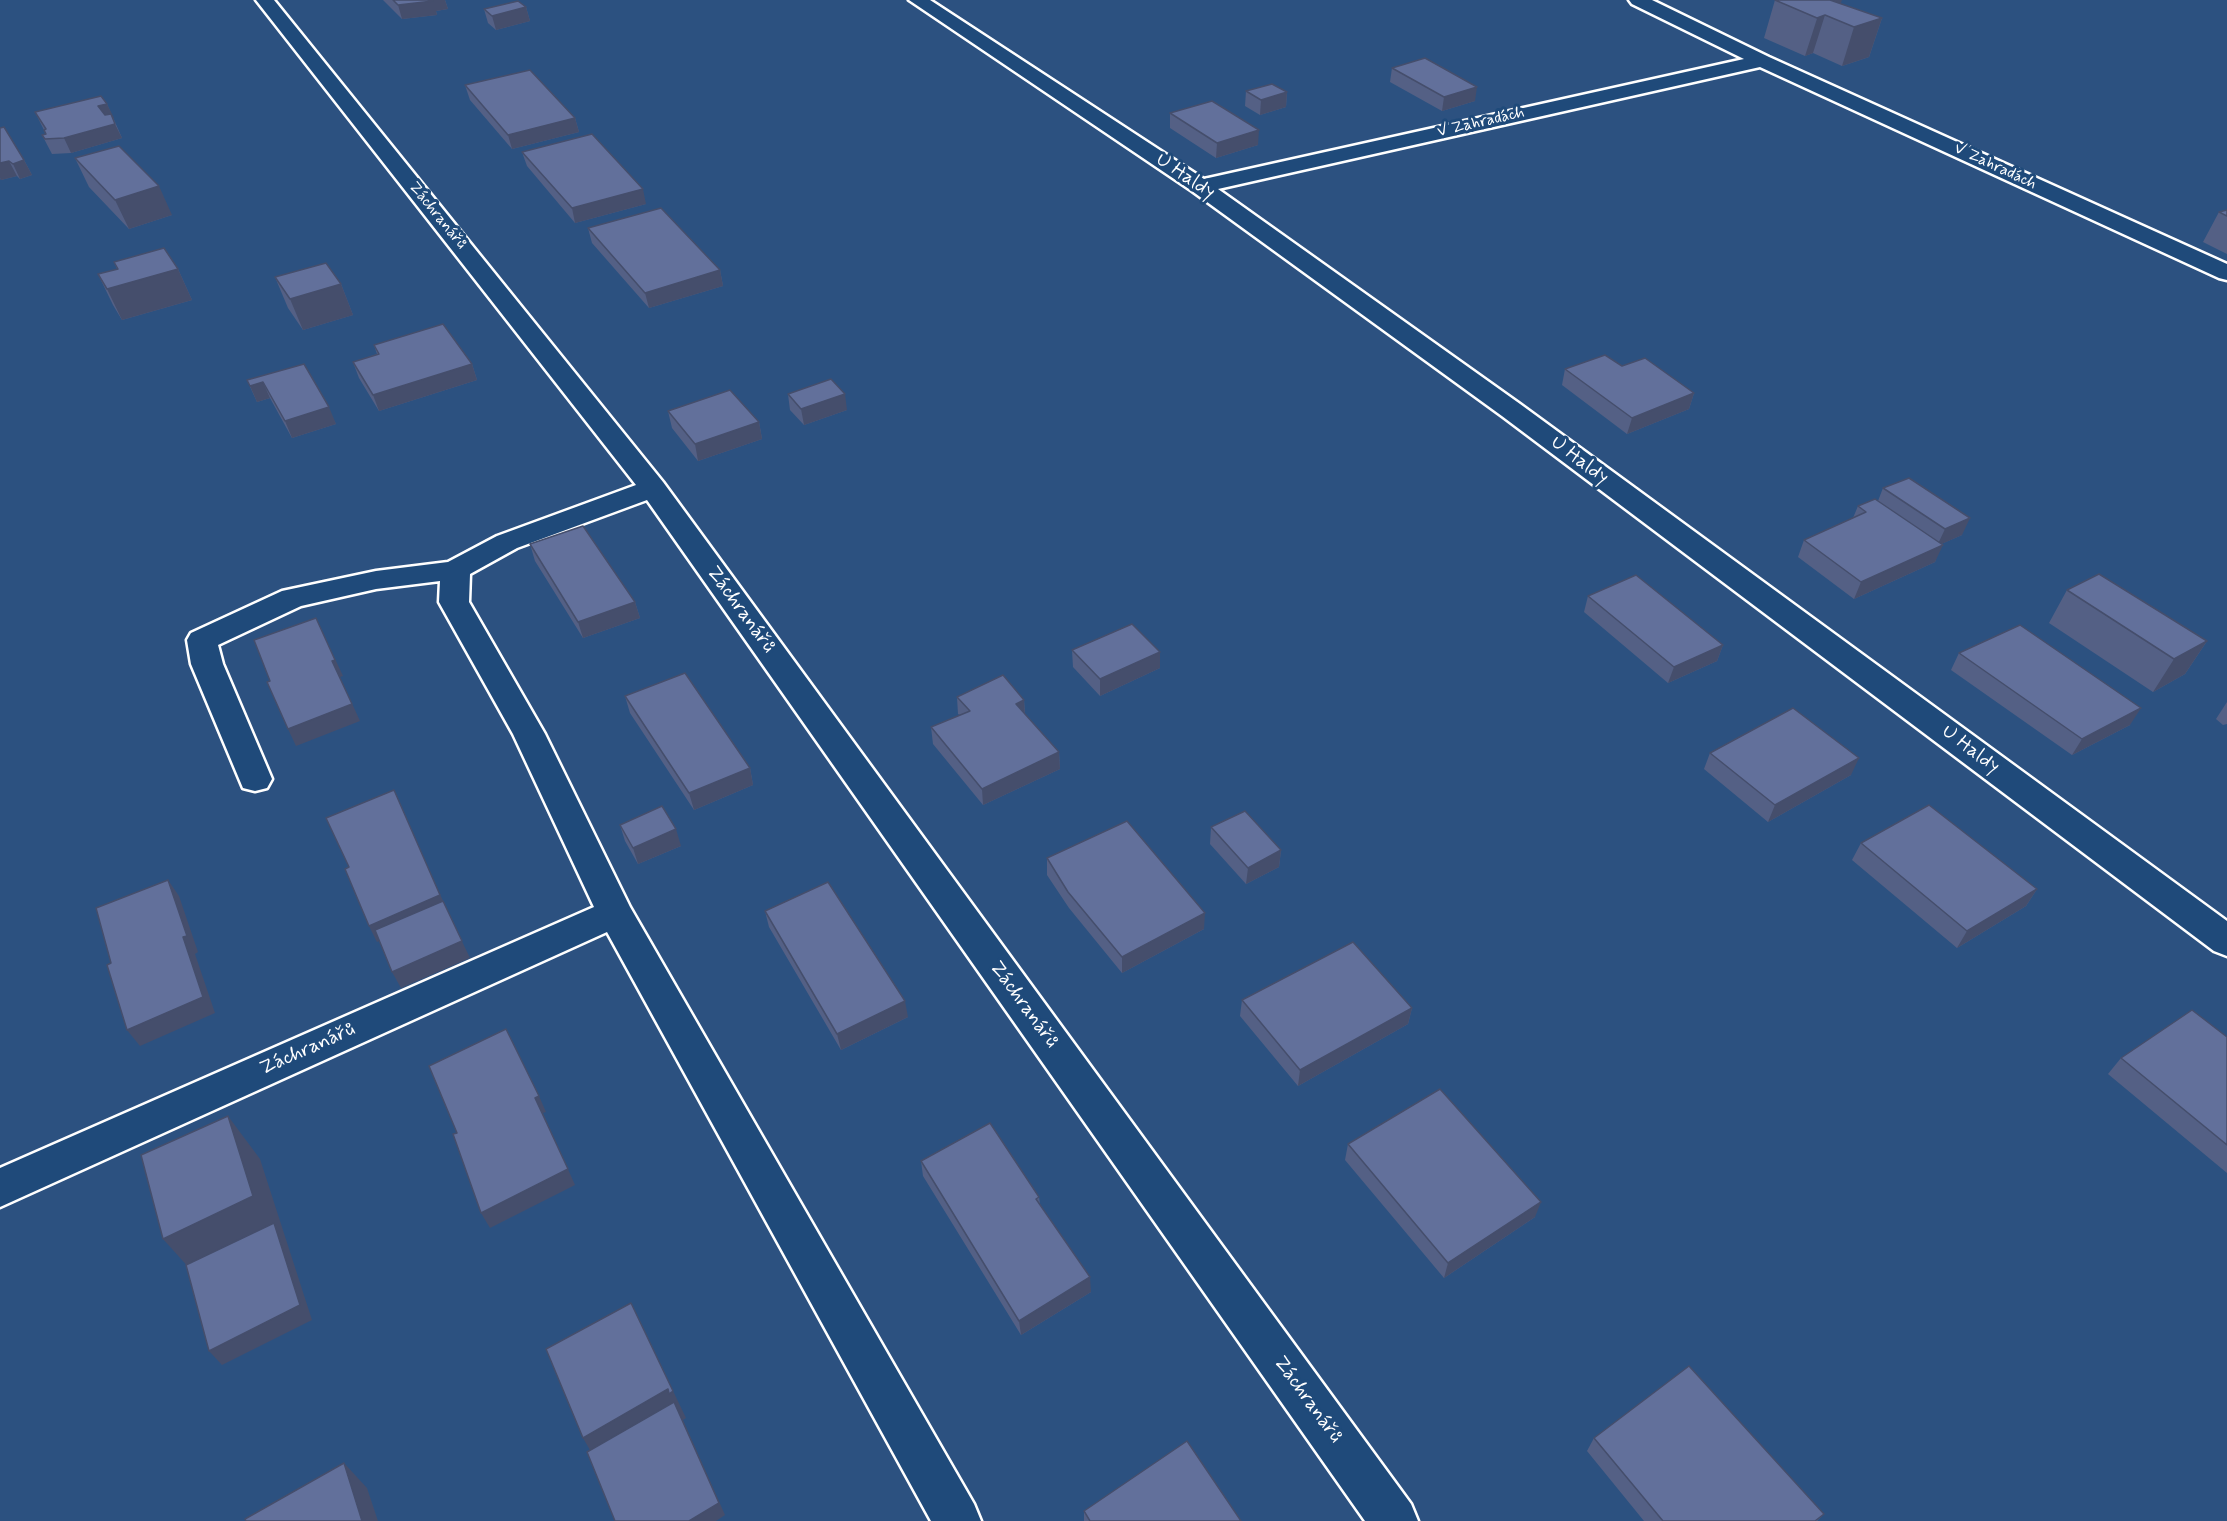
<!DOCTYPE html>
<meta charset="utf-8">
<style>
body{margin:0}
canvas{display:block;background:#2c5180}
</style>
<canvas width="2227" height="1521"></canvas>
<script>
const ctx = document.querySelector('canvas').getContext('2d');
ctx.lineJoin = 'round';
function trace(path, color, width, dash) {
  ctx.strokeStyle = color;
  ctx.lineWidth = width;
  ctx.lineCap = dash ? 'butt' : 'round';
  ctx.setLineDash(dash || []);
  ctx.stroke(path);
}
function fillPath(path, color) {
  ctx.fillStyle = color;
  ctx.fill(path, 'evenodd');
}
function write(font, color, halo, rows, align = 'center') {
  ctx.font = font + ' Mynerve,sans-serif';
  ctx.lineWidth = 6;
  ctx.setLineDash([]);
  ctx.textBaseline = 'middle';
  ctx.strokeStyle = halo;
  ctx.fillStyle = color;
  for (const [text, x, y, turn = 0] of rows) {
    ctx.save();
    ctx.translate(x, y);
    ctx.rotate((+turn || 0) * Math.PI / 180);
    ctx.textAlign = isNaN(turn) ? turn : align;
    if (halo) ctx.strokeText(text, 0, 0);
    ctx.fillText(text, 0, 0);
    ctx.restore();
  }
}
const street = new Path2D(`
 M256 0H274L663 482 1411 1504 1418 1521H1365L647 500 517 548 470 574 469 602 545 734 630 907 974 1504 981 1521H931L607 932 0 1207V1168L594 907 513 734 439 602 440 581 376 589 301 606 218 645 223 664 272 779 267 788 255 791 243 788 191 664 187 640 191 633 282 591 376 571 448 562 497 536 636 485Z
 M909 0H930L1204 179 1744 59 1632 4 1629 0H1652L1769 57 2227 264V280L2219 278 1760 67 1218 189 1520 404 2227 921V956L2214 951 1502 416 1192 191Z`);
const wall = new Path2D(`
 M383 0H445L448 9 436 11 437 15 402 19Z
 M1775 0 1840 4 1882 18 1869 57 1842 66 1813 53 1805 56 1764 38Z
 M526 7 530 21 496 30 488 23 484 9Z
 M1392 68 1475 101 1442 111 1390 82Z
 M465 85 575 118 579 132 512 149 470 100Z
 M1246 91 1287 92 1286 107 1260 115 1245 106Z
 M107 104 122 138 71 153 52 154 42 135 46 134 35 112Z
 M1170 113 1258 145 1216 158 1170 128Z
 M0 128 24 160 32 175 20 179 17 176 1 180 0 178Z
 M522 152 646 204 575 223 527 166Z
 M75 158 172 215 129 229 89 187Z
 M2227 210V254L2203 242 2219 212Z
 M588 228 720 270 723 286 649 308 592 243Z
 M114 262 178 269 192 300 122 320 113 305 98 274 117 269Z
 M275 277 341 284 353 315 303 330 288 308Z
 M374 345 472 364 477 380 379 411 359 378 353 362 377 354Z
 M304 364 336 424 292 438 270 398 257 402 247 380Z
 M1622 366 1694 393 1689 409 1627 434 1562 385 1565 369Z
 M788 394 847 410 804 425 790 410Z
 M668 411 759 422 762 439 698 461 672 428Z
 M1883 488 1962 535 1941 544 1935 562 1854 599 1798 557 1804 540 1853 518 1858 506 1878 501Z
 M530 544 635 602 640 618 583 638 535 561Z
 M2067 590 2207 641 2185 674 2153 692 2049 623Z
 M1588 596 1723 645 1717 661 1668 683 1584 612Z
 M1072 650 1160 668 1100 696 1073 667Z
 M1959 653 2130 725 2072 755 1951 670Z
 M625 696 750 768 753 785 694 810 630 713Z
 M957 697 1024 700 1025 714 1059 752 1060 769 983 805 933 744 931 727 960 715 958 714Z
 M2227 702V724L2223 725 2216 719Z
 M1710 753 1851 775 1768 822 1704 769Z
 M620 825 681 846 638 864 625 841Z
 M1211 827 1281 850 1279 867 1246 884 1210 844Z
 M1861 843 2037 889 2026 906 1957 948 1852 860Z
 M1047 858 1204 929 1122 973 1069 908 1047 875Z
 M765 911 908 1017 841 1050 769 927Z
 M1242 1000 1412 1008 1408 1024 1298 1086 1240 1016Z
 M2227 1037V1173L2108 1074 2121 1058Z
 M1348 1144 1535 1217 1444 1278 1345 1160Z
 M921 1161 1039 1197 1040 1204 1091 1292 1021 1335 923 1176Z
 M1594 1438 1824 1514 1817 1521H1644L1587 1451Z
 M1084 1511 1241 1521H1084Z`);
const shadedWall = new Path2D(`
 M431 0H445L448 9 436 11 437 15 402 19 398 5Z
 M1823 0H1842L1835 19 1825 15 1813 53 1805 56Z
 M526 7 530 21 496 30 492 16Z
 M1882 18 1869 57 1842 66 1854 27Z
 M1477 87 1475 101 1442 111 1444 97Z
 M1287 92 1286 107 1260 115 1261 100Z
 M107 104 114 118 105 121 98 106Z
 M575 118 579 132 512 149 508 135Z
 M115 124 122 138 71 153 64 138Z
 M1259 130 1258 145 1216 158 1217 143Z
 M24 160 32 175 20 179 13 164Z
 M9 161 17 176 1 180 0 178V163Z
 M159 186 172 215 129 229 115 200Z
 M643 189 646 204 575 223 572 208Z
 M178 269 192 300 122 320 107 289Z
 M720 270 723 286 649 308 645 293Z
 M341 284 353 315 303 330 290 299Z
 M472 364 477 380 379 411 373 395Z
 M263 382 270 398 257 402 250 386Z
 M1694 393 1689 409 1627 434 1632 418Z
 M845 394 847 410 804 425 801 409Z
 M329 407 336 424 292 438 285 421Z
 M759 422 762 439 698 461 695 444Z
 M1970 518 1962 535 1937 546 1945 529Z
 M1943 545 1935 562 1854 599 1861 582Z
 M635 602 640 618 583 638 578 622Z
 M316 618 343 676 340 677 360 721 296 746 288 729 332 661Z
 M2207 641 2185 674 2153 692 2174 659Z
 M1723 645 1717 661 1668 683 1674 667Z
 M1160 652V668L1100 696V679Z
 M1024 700 1025 717 1016 704Z
 M2141 708 2130 725 2072 755 2082 739Z
 M1059 752 1060 769 983 805 982 789Z
 M1859 758 1851 775 1768 822 1775 805Z
 M750 768 753 785 694 810 689 793Z
 M394 790 447 910 470 958 401 988 392 972 448 912 377 942 369 926Z
 M676 829 681 846 638 864 633 848Z
 M1281 850 1279 867 1246 884 1248 868Z
 M168 880 179 896 198 952 195 954 215 1013 140 1046 127 1030 183 937Z
 M2037 889 2026 906 1957 948 1967 931Z
 M1205 913 1204 929 1122 973V957Z
 M905 1001 908 1017 841 1050 837 1034Z
 M1412 1008 1408 1024 1298 1086 1300 1070Z
 M539 1096 546 1112 543 1113 575 1185 490 1228 481 1213 535 1098Z
 M228 1116 260 1159 312 1320 222 1365 209 1351 200 1280 163 1239Z
 M1541 1202 1535 1217 1444 1278 1448 1263Z
 M1090 1277 1091 1292 1021 1335 1019 1321Z
 M631 1303 686 1418 683 1420 725 1515 716 1521H689L598 1464 583 1438 668 1389Z
 M344 1463 367 1488 378 1521H362Z`);
const building = new Path2D(`
 M393 0H432L433 1 398 5Z
 M1775 0H1830L1882 18 1854 27 1825 15 1817 18Z
 M518 1 526 7 492 16 484 9Z
 M1425 58 1477 87 1444 97 1392 68Z
 M530 70 575 118 508 135 465 85Z
 M1272 84 1287 92 1261 100 1246 91Z
 M101 96 107 104 98 106 105 115 111 114 115 124 64 138 45 139 42 135 46 134 44 130 46 129 35 112Z
 M1212 101 1259 130 1217 143 1170 113Z
 M4 127 24 160 13 164 9 161 0 163V128Z
 M592 134 643 189 572 208 522 152Z
 M119 146 159 186 115 200 75 158Z
 M661 208 720 270 645 293 588 228Z
 M2227 210V216L2219 212Z
 M164 248 178 269 107 289 98 274 118 269 114 262Z
 M326 263 341 284 290 299 275 277Z
 M443 324 472 364 373 395 353 362 379 354 374 345Z
 M1605 355 1622 366 1645 358 1694 393 1632 418 1565 369Z
 M304 364 329 407 285 421 263 382 250 386 247 380Z
 M831 379 845 394 801 409 788 394Z
 M730 390 759 422 695 444 668 411Z
 M1909 478 1970 518 1945 529 1883 488Z
 M1875 499 1943 545 1861 582 1804 540 1866 512 1858 506Z
 M583 526 635 602 578 622 530 544Z
 M2099 574 2207 641 2174 659 2067 590Z
 M1636 575 1723 645 1674 667 1588 596Z
 M316 618 335 660 332 661 352 704 288 729 267 682 270 681 254 640Z
 M1132 624 1160 652 1100 679 1072 650Z
 M2020 625 2141 708 2082 739 1959 653Z
 M685 673 750 768 689 793 625 696Z
 M1003 675 1024 700 1016 704 1059 752 982 789 931 727 970 711 957 697Z
 M1793 708 1859 758 1775 805 1710 753Z
 M394 790 440 895 369 926 345 869 349 867 326 818Z
 M1929 805 2037 889 1967 931 1861 843Z
 M662 806 676 829 633 848 620 825Z
 M1245 811 1281 850 1248 868 1211 827Z
 M1127 821 1205 913 1122 957 1068 892 1047 858Z
 M168 880 187 936 183 937 203 997 127 1030 107 965 111 963 96 908Z
 M828 882 905 1001 837 1034 765 911Z
 M443 901 462 941 392 972 375 930Z
 M1353 942 1412 1008 1300 1070 1242 1000Z
 M2192 1010 2227 1037V1145L2121 1058Z
 M506 1029 539 1096 535 1098 568 1169 481 1213 453 1134 457 1133 429 1066Z
 M1440 1089 1541 1202 1448 1263 1348 1144Z
 M228 1116 253 1196 163 1239 141 1155Z
 M990 1123 1039 1197 1036 1199 1090 1277 1019 1321 921 1161Z
 M274 1223 300 1305 209 1351 186 1265Z
 M631 1303 673 1391 669 1394 668 1389 583 1438 546 1349Z
 M1689 1366 1824 1514 1815 1521H1663L1594 1438Z
 M674 1402 719 1503 689 1521H615L587 1452Z
 M1187 1441 1241 1521H1090L1084 1511Z
 M344 1463 362 1521H246L245 1519Z`);
const farStreetnames = [
 ["V Zahradách",1481,123,-13],
 ["V Zahradách",1995,167,25],
 ["Záchranářů",437,216,51]
];
const streetNames = [
 ["U Haldy",1185,177,34],
 ["U Haldy",1579,461,37],
 ["Záchranářů",740,610,54],
 ["U Haldy",1970,750,37],
 ["Záchranářů",1023,1005,54],
 ["Záchranářů",308,1050,-24],
 ["Záchranářů",1307,1400,54]
];
trace(street, '#fff', 5);
fillPath(street, '#1f4a7a');
fillPath(wall, '#546085');
fillPath(shadedWall, '#454e6c');
fillPath(building, '#62709b');
trace(building, '#454e6c', 1.5);
write('16px', '#fff', '#1f4a7a', farStreetnames);
write('20px', '#fff', '#1f4a7a', streetNames);
</script>
